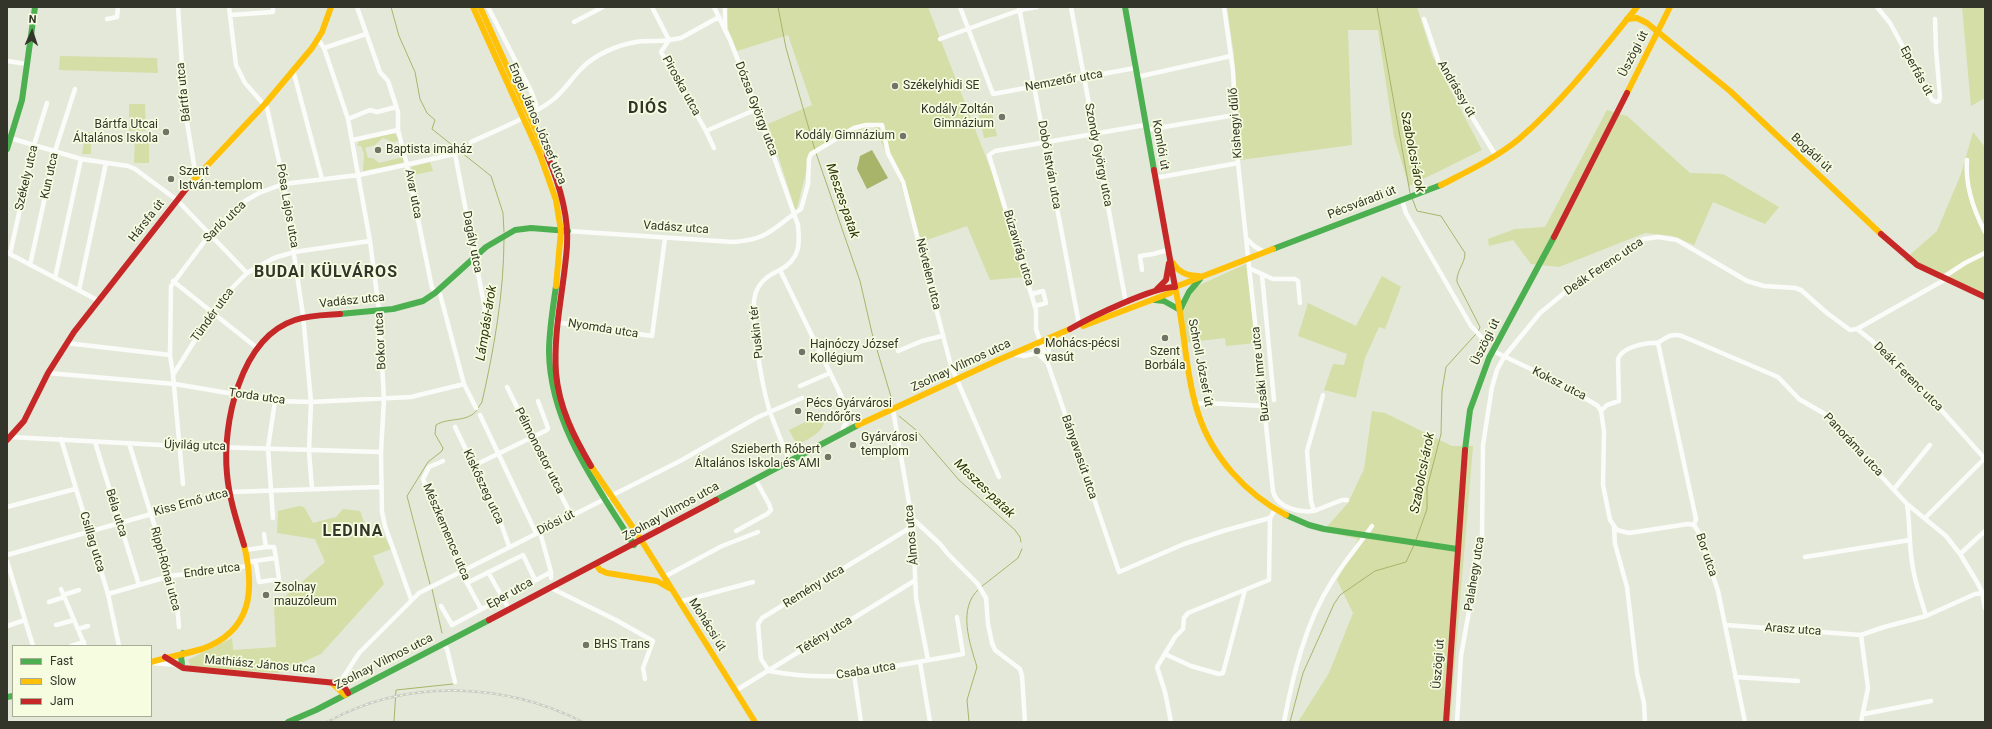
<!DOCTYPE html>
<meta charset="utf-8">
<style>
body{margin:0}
#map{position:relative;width:1992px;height:729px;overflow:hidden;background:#e4e8d9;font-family:Roboto,sans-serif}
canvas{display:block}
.frame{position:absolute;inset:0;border:8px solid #33352a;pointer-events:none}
.legend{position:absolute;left:12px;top:645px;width:140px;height:72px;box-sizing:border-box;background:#f6fce0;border:1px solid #a8ac97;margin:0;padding:5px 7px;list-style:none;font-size:12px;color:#33352a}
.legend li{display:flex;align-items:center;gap:8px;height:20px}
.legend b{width:20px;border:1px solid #a8ac97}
.north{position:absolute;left:12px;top:12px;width:40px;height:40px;-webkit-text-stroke:3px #f6fce0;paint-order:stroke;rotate:3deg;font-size:11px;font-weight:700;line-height:16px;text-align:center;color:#33352a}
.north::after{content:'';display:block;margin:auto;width:14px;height:18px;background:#33352a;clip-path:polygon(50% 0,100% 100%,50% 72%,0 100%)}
</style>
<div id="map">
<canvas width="1992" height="729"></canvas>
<div class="frame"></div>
<ul class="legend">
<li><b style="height:5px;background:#4caf50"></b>Fast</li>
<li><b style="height:5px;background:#ffc107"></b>Slow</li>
<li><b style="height:5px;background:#c62828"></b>Jam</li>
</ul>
<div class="north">N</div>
</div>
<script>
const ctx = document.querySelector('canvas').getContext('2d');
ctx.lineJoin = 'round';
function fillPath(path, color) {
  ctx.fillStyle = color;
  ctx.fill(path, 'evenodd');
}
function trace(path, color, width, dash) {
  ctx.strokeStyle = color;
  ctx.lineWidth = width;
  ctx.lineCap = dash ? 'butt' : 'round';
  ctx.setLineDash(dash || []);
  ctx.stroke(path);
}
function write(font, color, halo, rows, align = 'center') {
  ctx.font = font + ' Roboto,sans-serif';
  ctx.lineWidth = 3.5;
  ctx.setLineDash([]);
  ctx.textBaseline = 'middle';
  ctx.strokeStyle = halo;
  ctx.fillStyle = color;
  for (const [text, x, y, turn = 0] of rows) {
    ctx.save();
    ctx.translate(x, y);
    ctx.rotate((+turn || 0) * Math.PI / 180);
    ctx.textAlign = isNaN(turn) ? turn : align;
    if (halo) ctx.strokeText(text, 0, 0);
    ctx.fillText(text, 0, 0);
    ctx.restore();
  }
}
const green = new Path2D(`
 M726 7H928L992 173 1024 277 990 280 967 226 918 243 900 182 873 124 811 153 796 212 768 124 812 105 788 35 737 51 728 29Z
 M1227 7H1417L1432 55 1482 150 1409 186 1394 137 1378 30H1348L1352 145 1240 160 1234 55Z
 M1962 7H1985V98L1971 106Z
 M60 56 157 58 158 73 59 70Z
 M129 104H145L146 131H129Z
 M993 104 994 111 979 114 978 107Z
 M1607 110 1627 116 1690 173 1723 174 1779 207 1765 224 1713 202 1694 245 1673 236 1645 233 1559 267 1531 264 1513 240 1489 246 1488 239 1515 229 1545 227Z
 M992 113 997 136 984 138 979 115Z
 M89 132H91V154H82L85 135Z
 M1973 132 1985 147V302L1973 289 1935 276 1904 260 1937 231 1961 174Z
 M394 133 397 136 399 141 393 142 383 138 375 145 365 148 368 158H373L379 163 399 158V149H394V147L401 145 405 161 403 163 363 171 364 154 361 146H357L359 141Z
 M135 135H149V163H134Z
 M430 162 433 171 413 175 411 167Z
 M1246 264 1256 343 1226 346 1225 338 1182 343 1178 311 1185 308 1195 287Z
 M1382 276 1401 287 1385 329 1379 327 1365 358 1356 398 1324 390 1333 364 1344 365 1347 354 1298 336 1308 303 1356 326Z
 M1372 411 1385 413 1452 446H1473L1450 722H1298L1329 673 1353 613 1337 580 1358 539 1323 531 1348 503 1364 469Z
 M812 419 824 422C823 433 806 440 797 445L789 430Z
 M299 506 304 507 313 523 336 517 343 509 360 511 369 535 381 530 391 549 373 556 384 584 321 654 278 673 191 667 188 660 232 638 233 650 276 647 274 606 325 562 315 539 277 533 278 511Z`);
const water = new Path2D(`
 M872 150 888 178 867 189 857 169 860 156Z`);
const stream = new Path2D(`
 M391 7 399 36 415 72 420 99 427 113 435 120 432 129 491 176 503 213 504 232
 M778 7 786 48 815 150
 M1377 7 1410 193
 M816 153 860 281 872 333 892 400
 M1412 198 1417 211 1441 216 1465 253C1465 264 1456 271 1457 282L1480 327 1478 332
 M478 408 482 402C494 349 504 293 504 238
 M899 416 916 430 959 480 1015 530 1020 537 1021 542
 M1416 540 1427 509V488L1441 434 1442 391 1446 367 1476 334
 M430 584 407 496 428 462 442 451 443 448 435 434 436 425C448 417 468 423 477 410
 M981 587 1018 558 1022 549
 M432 589 442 633
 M394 722 396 690 453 684
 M969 722 967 700 977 667C970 644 957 608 979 589
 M1290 722 1303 673 1334 604 1340 595 1375 571 1406 562 1414 545`);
const street = new Path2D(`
 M178 7 185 110 196 177
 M229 7 236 65 245 83 267 108 282 174 303 315 311 402 309 451 312 489
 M357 7 380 72 388 81 398 112V130L407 165 432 288 440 294 464 384 476 408
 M488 7 531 91 536 104V110
 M714 7 730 40 757 109 798 225C800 245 800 259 780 270
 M960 7 993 94 1135 68
 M1019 7 1079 324
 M1071 7 1126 303
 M1224 7 1233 71 1238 163 1273 491C1276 507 1299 513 1314 511L1311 501 1307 451 1323 395
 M1877 7 1890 23 1932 100 1936 102 1939 101 1940 97 1936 50 1935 19
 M230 15 273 12V7
 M719 17 681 38 669 40 661 52 706 131 757 109
 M107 19 117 17 118 7
 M1424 19 1439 63 1496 156
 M574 22 603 7
 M725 29V7
 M318 39 324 48 348 119 370 241 379 310 384 399 381 452 382 512 385 526 411 599
 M940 39 1020 10 1037 7
 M324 48 366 34
 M7 61 27 64
 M293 70 322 179
 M1137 77 1231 56
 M348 119 370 110 377 112 396 107
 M1145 125 995 151 989 155 1036 310V329L1119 572 1184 544 1223 531 1270 518 1276 508
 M1146 130 1235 115
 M706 131 714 148
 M10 138 81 159 128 166 135 169 177 200 247 273
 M353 140 398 130
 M471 142C497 130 526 119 550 102 563 93 570 80 581 69 594 55 617 45 636 42 646 40 658 42 669 40L652 7
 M1967 160C1965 184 1974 211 1985 232
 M1155 178 1238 163
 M1402 200 1406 213 1471 326 1486 342
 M568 231 733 242C769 240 774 227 801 209L808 184 809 159 811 154 854 128 866 125H882L888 153 903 182 951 366 999 477
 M1248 240 1254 246 1264 252
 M8 253 99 301
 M10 254 34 145 47 103
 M30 265 55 151 75 89
 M1251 269 1273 279H1295L1298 281 1300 303
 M1142 270 1140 256 1153 254 1168 250
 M1262 275 1274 400
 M55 278 81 159
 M1942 278 1965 263 1985 253
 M173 281 257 348
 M79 290 106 163
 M1032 294 1043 291 1046 303 1035 306
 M555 322 652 336 665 238
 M1857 329 1946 279
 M66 343 170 355
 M1658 343 1696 519 1694 525
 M898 351 922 341 942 336
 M1493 351 1558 382 1598 406 1601 411 1604 431 1603 485 1610 520 1617 530 1629 533 1688 524 1694 525
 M1013 354 1024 356 1037 353 1046 361
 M1048 360 1049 348 1055 337
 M48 373 175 384 275 401 311 402 411 397 464 384
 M173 375 170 355 171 286 210 234 245 201 259 193 283 184 359 175 455 154 489 330
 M800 386 830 373
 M507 387 571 515
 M1196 404 1205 403 1265 406
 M893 410 913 526 916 598 928 660
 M1601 411 1607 405 1619 401 1618 359C1622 348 1640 344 1650 343 1653 343 1657 343 1659 342 1667 337 1672 333 1682 336L1778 377 1799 399 1830 417 1854 447 1907 504 1946 536 1960 554 1977 582 1982 592 1985 608
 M480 415 536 533
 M455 427 499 518 509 546
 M842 433 844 426 848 421V413
 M10 437 180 446 381 452
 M61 439 108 594 119 646
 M95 442 139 585
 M129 443 170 576 177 604 179 627
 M443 461 429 467 423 479 461 572 481 609
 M789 461C783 445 776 428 770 412 763 390 748 312 756 292 761 280 769 275 780 270L856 426
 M473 466 547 430 548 428 538 401
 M183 484 173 375 212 313 224 296 247 273 274 258 294 252 370 241
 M1894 489 1930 445
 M1907 504C1910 524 1909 543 1912 562 1914 581 1921 598 1926 616
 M7 507 75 489
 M1314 511 1342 500H1347
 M273 518 268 448 275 401
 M912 518 940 544 948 554 977 583 986 598 988 624 992 643 995 650 1020 669 1022 676 1025 722
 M1925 518 1984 459
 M1694 525 1699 533 1718 591 1745 722
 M913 526 762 618 758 624 761 659 769 671C791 675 815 677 838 676L963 654 957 617
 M1614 528 1615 544 1627 587 1637 673 1644 703 1645 722
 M736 531 767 514 771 510 769 504 755 479
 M264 534 266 547H274L276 558
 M245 550 266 547
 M1960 554 1985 531
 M7 555 229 492 381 487
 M1805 557 1910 540
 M7 561 33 646
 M247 563 254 561 256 564 259 582 279 579 276 558 254 561
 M488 572 509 609
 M551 572V578
 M664 577 722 546 758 532
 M467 583 523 555 535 580
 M551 588 616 620 653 641 643 668 645 679
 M61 589 85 646
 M108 594 170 576 248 566
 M63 595 79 590
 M49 602 64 597
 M679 602 753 582
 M441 606 452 625 551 572 540 532
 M56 625 74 620
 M1726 625 1861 635 1884 627 1926 616 1975 594 1984 593
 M7 626 25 620
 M78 629 88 626
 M443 644 447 649 455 682
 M71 646 84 642
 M1165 654 1191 666 1219 674 1223 673 1245 590
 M920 662 930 722
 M153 663 176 665
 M854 674 861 722
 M1735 677 1798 681
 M339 684 359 653 419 593 680 461 758 417 802 398
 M735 691 914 581
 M1864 714 1931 701
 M1171 722 1165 692 1157 667 1175 637 1183 629 1184 618 1188 613 1269 580 1270 518
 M1284 722C1293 675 1305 624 1331 583 1343 563 1359 545 1372 526
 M1457 722 1461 656 1482 538 1483 445 1492 387 1497 370 1504 357 1540 313 1574 285 1644 239 1658 237 1677 240 1747 281 1764 286 1795 288 1801 290 1827 313 1850 330 1857 329 1871 340 1918 384 1985 459
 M1861 722 1868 688 1861 635`);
const fast = new Path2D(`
 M1125 7 1154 170
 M7 149 22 100 35 7
 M1273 249 1441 185
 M556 286C553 308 549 330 549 352 550 424 597 486 634 545
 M1155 300 1164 301 1180 310 1189 292 1200 279
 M340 314 393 309 423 301 435 293 486 247 515 230 531 228 568 231
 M1465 450 1470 410 1489 358 1554 237
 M716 500 858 425
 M1286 515 1309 525 1324 529 1457 549
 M182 664 181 657 183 653
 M7 697 13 696
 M288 722 316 710 489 620`);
const slow = new Path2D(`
 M473 7 540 155 556 200 561 231 556 286
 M480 7 547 155
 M1627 19 1637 18 1647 23 1730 91 1881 234
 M1627 93 1670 7
 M190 184 265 104 312 48 322 32 331 7
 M1441 185C1468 171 1496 158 1519 139 1564 100 1600 53 1637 7
 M1173 263C1179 273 1188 276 1199 276
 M1175 287C1185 328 1185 373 1198 413 1212 457 1246 494 1286 515
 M1083 326 1170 293 1175 287 1273 249
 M858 425 996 361 1070 329
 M591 466 638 535 755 722
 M596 565 600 570 607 573 657 581 669 588
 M151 662C168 657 185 654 202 649 252 631 255 590 244 545
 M333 684 345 695`);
const jam = new Path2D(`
 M547 155C559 183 569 215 567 246 564 289 553 330 556 373 559 408 574 437 591 466
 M1154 170 1175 287
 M1881 234 1917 265 1985 297
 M1554 237 1627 93
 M1157 289 1166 280 1169 263
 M1070 329C1091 317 1153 287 1175 287
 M7 440 24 421 48 373 74 332 190 184
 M244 545C237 522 229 498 227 474 222 424 240 338 295 320 309 315 325 315 340 314
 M489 620 716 500
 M165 657 183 668 336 683 345 688 348 693
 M1446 722 1465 450`);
const rail = new Path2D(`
 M327 722C407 678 503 682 583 722`);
const markers = [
 [895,86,4,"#717467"],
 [1002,117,4,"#717467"],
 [166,132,4,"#717467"],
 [903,136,4,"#717467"],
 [378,150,4,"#717467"],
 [171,179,4,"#717467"],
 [1165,338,4,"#717467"],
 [1037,351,4,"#717467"],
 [802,352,4,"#717467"],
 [798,411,4,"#717467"],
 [853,445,4,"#717467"],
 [828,457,4,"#717467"],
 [266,595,4,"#717467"],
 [586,645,4,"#717467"]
];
const streetNames = [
 ["Üszögi út",1634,54,-63],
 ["Eperfás út",1916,71,61],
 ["Nemzetőr utca",1064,81,-10],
 ["Piroska utca",681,86,61],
 ["Andrássy út",1456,89,60],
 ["Bártfa utca",184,92,-96],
 ["Dózsa György utca",756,109,69],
 ["Kishegyi dűlő",1236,123,-94],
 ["Engel János József utca",537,124,67],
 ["Komlói út",1160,145,80],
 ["Bogádi út",1811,153,43],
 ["Szondy György utca",1098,155,79],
 ["Dobó István utca",1049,165,80],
 ["Kun utca",50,176,-78],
 ["Székely utca",27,178,-77],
 ["Avar utca",413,194,79],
 ["Pécsváradi út",1362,203,-21],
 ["Pósa Lajos utca",287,206,80],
 ["Hársfa út",147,221,-52],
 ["Sarló utca",225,222,-44],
 ["Vadász utca",676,228,4],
 ["Dagály utca",472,242,79],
 ["Búzavirág utca",1018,248,73],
 ["Deák Ferenc utca",1604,267,-34],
 ["Névtelen utca",928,274,76],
 ["Vadász utca",352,301,-6],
 ["Tündér utca",213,315,-54],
 ["Nyomda utca",603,329,9],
 ["Puskin tér",757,332,-96],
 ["Bokor utca",381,341,-93],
 ["Üszögi út",1486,342,-64],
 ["Schroll József út",1200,363,79],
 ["Zsolnay Vilmos utca",961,366,-25],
 ["Buzsáki Imre utca",1261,374,-96],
 ["Deák Ferenc utca",1908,377,45],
 ["Koksz utca",1559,384,27],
 ["Torda utca",257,397,8],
 ["Panoráma utca",1853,445,47],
 ["Újvilág utca",195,446,2],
 ["Pélmonostor utca",539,451,63],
 ["Bányavasút utca",1079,457,71],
 ["Kiskőszeg utca",483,487,65],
 ["Kiss Ernő utca",191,503,-15],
 ["Zsolnay Vilmos utca",671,512,-29],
 ["Béla utca",116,513,73],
 ["Diósi út",556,523,-27],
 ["Mészkemence utca",446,532,67],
 ["Álmos utca",912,535,-95],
 ["Csillag utca",92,542,73],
 ["Bor utca",1706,555,71],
 ["Rippl-Rónai utca",165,569,75],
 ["Endre utca",212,571,-7],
 ["Palahegy utca",1475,574,-81],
 ["Remény utca",814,587,-32],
 ["Eper utca",510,594,-29],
 ["Mohácsi út",707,625,58],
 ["Arasz utca",1793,630,4],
 ["Tétény utca",825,636,-32],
 ["Zsolnay Vilmos utca",384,662,-27],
 ["Üszögi út",1439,664,-86],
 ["Mathiász János utca",260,665,5],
 ["Csaba utca",866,671,-9]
];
const poiNames = [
 ["Székelyhidi SE",903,86],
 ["Kodály Zoltán",994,110,"right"],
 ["Gimnázium",994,124,"right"],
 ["Bártfa Utcai",158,125,"right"],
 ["Általános Iskola",158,139,"right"],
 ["Kodály Gimnázium",895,136,"right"],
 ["Baptista imaház",386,150],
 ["Szent",179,172],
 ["István-templom",179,186],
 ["Mohács-pécsi",1045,344],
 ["vasút",1045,358],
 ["Hajnóczy József",810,345],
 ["Kollégium",810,359],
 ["Szent",1165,352,"center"],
 ["Borbála",1165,366,"center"],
 ["Pécs Gyárvárosi",806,404],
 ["Rendőrőrs",806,418],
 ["Gyárvárosi",861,438],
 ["templom",861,452],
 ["Szieberth Róbert",820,450,"right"],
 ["Általános Iskola és AMI",820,464,"right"],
 ["Zsolnay",274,588],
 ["mauzóleum",274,602],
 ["BHS Trans",594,645]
];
const waterNames = [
 ["Szabolcsi-árok",1412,152,79],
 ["Meszes-patak",842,201,71],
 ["Lámpási-árok",487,323,-81],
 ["Szabolcsi-árok",1423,473,-79],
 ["Meszes-patak",984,489,44]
];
const districtNames = [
 ["DIÓS",648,109],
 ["BUDAI KÜLVÁROS",326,273],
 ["LEDINA",353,532]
];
fillPath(green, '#d4dea6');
fillPath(water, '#a8b46a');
trace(stream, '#a8b46a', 1);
trace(street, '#fbfcf9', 4.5);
trace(fast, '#4caf50', 6);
trace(slow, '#ffc107', 6);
trace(jam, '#c62828', 6);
trace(rail, '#caccc7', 2.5);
trace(rail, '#f6fce0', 1, [3]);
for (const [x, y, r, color] of markers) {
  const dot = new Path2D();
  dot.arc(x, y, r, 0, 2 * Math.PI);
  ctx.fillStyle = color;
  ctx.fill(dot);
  trace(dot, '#f6fce0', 1.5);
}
write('12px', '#33352a', '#f6fce0', streetNames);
write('12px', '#33352a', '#f6fce0', poiNames, 'left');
write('italic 13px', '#2c3108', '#f6fce0', waterNames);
ctx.letterSpacing = '1px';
write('bold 16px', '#33352a', '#f6fce0', districtNames);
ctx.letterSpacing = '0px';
</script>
